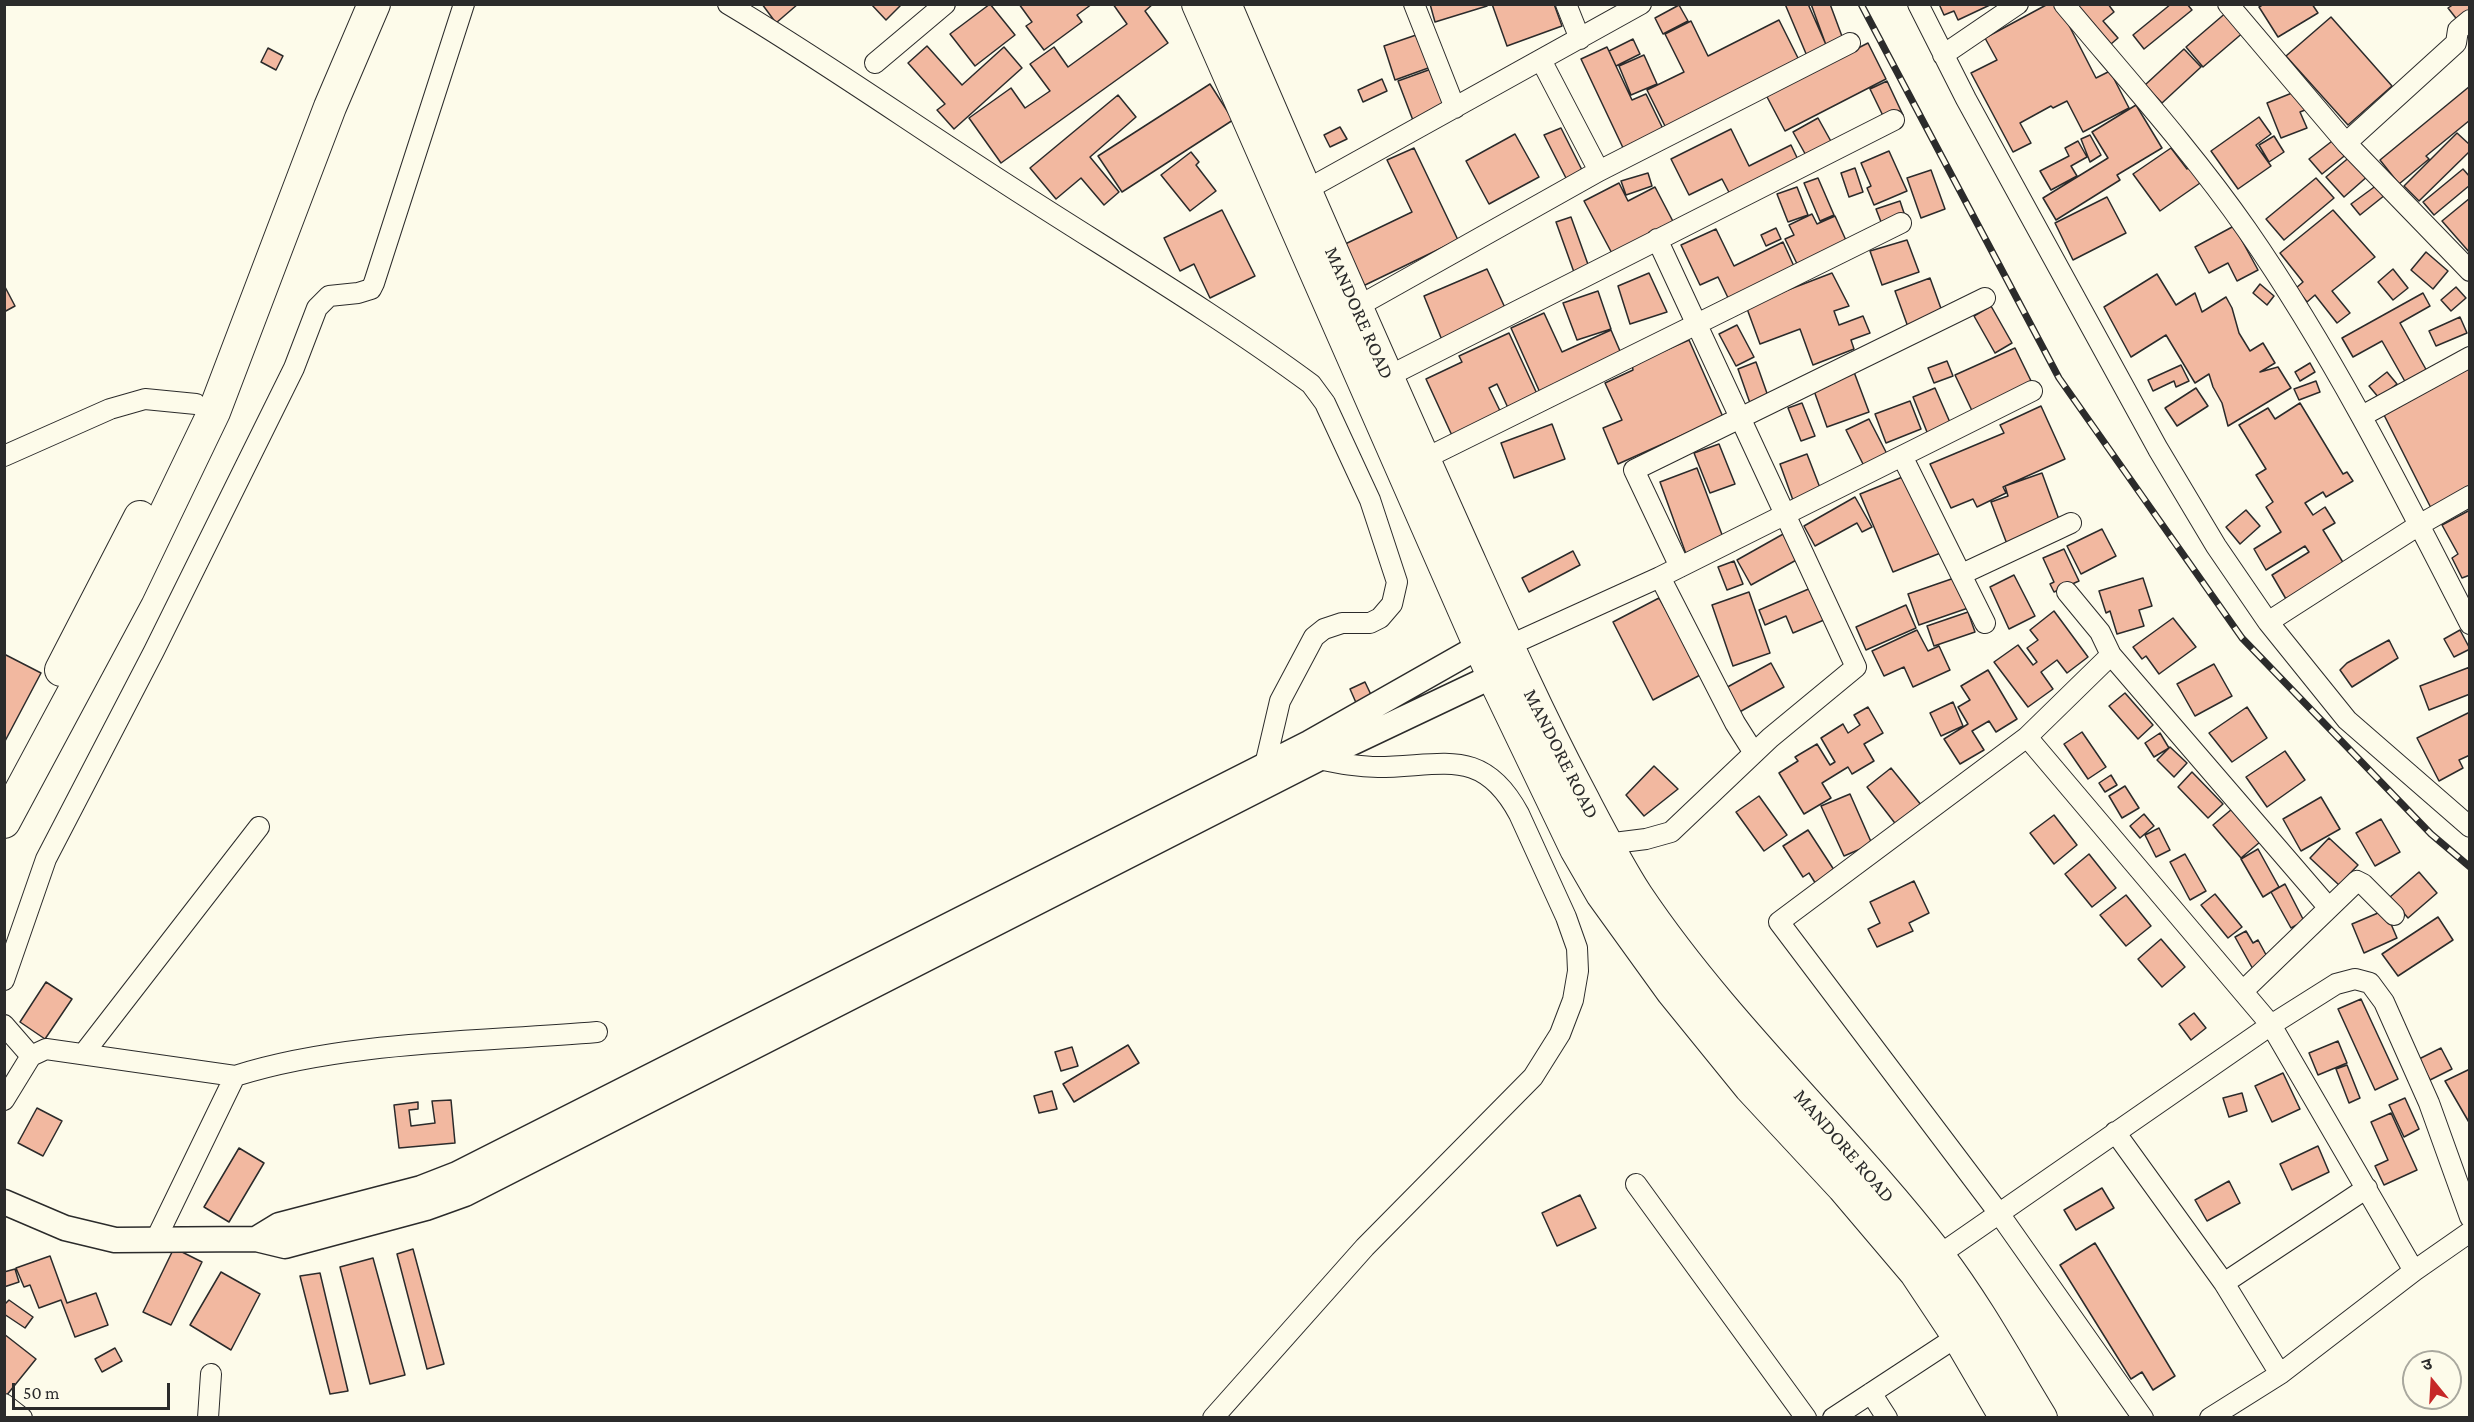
<!DOCTYPE html>
<meta charset="utf-8">
<style>
body{margin:0}
#map{position:relative;width:2474px;height:1422px;overflow:hidden;background:#fdfbea;font-family:"Crimson Pro","Noto Sans Devanagari",serif}
canvas{display:block}
.frame{position:absolute;inset:0;border:6px solid #2b2b2b;pointer-events:none}
.north{position:absolute;left:2402px;top:1350px;width:60px;height:60px;box-sizing:border-box;background:#fdfbea;border:2px solid #a9a89e;border-radius:50%;rotate:342deg;font-size:16px;font-weight:700;line-height:24px;text-align:center;color:#2b2b2b}
.north::after{content:'';display:block;margin:auto;width:21px;height:27px;background:#c62828;clip-path:polygon(50% 0,100% 100%,50% 72%,0 100%)}
.scale{position:absolute;left:12px;top:1383px;width:158px;height:27px;box-sizing:border-box;border:3px solid #2b2b2b;border-top:0;padding-left:8px;font-size:18px;line-height:21px;white-space:nowrap;color:#2b2b2b;-webkit-text-stroke:4px #fdfbea;paint-order:stroke}
</style>
<div id="map">
<canvas width="2474" height="1422"></canvas>
<div class="frame"></div>
<div class="north">उ</div>
<div class="scale">50 m</div>
</div>
<script>
const ctx = document.querySelector('canvas').getContext('2d');
ctx.lineJoin = 'round';
function fillPath(path, color) {
  ctx.fillStyle = color;
  ctx.fill(path, 'evenodd');
}
function trace(path, color, width, dash) {
  ctx.strokeStyle = color;
  ctx.lineWidth = width;
  ctx.lineCap = dash ? 'butt' : 'round';
  ctx.setLineDash(dash || []);
  ctx.stroke(path);
}
function write(font, color, halo, rows, align = 'center') {
  ctx.font = font + ' "Crimson Pro",serif';
  ctx.lineWidth = 4.5;
  ctx.setLineDash([]);
  ctx.textBaseline = 'middle';
  ctx.strokeStyle = halo;
  ctx.fillStyle = color;
  for (const [text, x, y, turn = 0] of rows) {
    ctx.save();
    ctx.translate(x, y);
    ctx.rotate((+turn || 0) * Math.PI / 180);
    ctx.textAlign = isNaN(turn) ? turn : align;
    if (halo) ctx.strokeText(text, 0, 0);
    ctx.fillText(text, 0, 0);
    ctx.restore();
  }
}
const building = new Path2D(`
 M762 4H798L776 23Z
 M871 4H902L886 20Z
 M990 4 1015 35 975 66 950 34Z
 M1019 4H1092L1077 15 1082 22 1044 50 1026 26 1032 22Z
 M1113 4H1153L1145 11 1168 43 1001 163 969 118 1011 88 1025 108 1050 91 1030 64 1054 47 1068 67 1127 24Z
 M1430 4H1487V6L1435 22Z
 M1492 4H1554L1562 26 1507 46Z
 M1785 4H1808L1827 47 1807 56Z
 M1811 4H1830L1843 39 1826 45Z
 M1939 4H1992L1958 20 1954 11 1944 15Z
 M2048 4H2058L2096 78 2110 71 2129 108 2083 132 2067 101 2053 108 2051 106 2020 123 2031 143 2013 152 1971 73 1997 60 1985 38Z
 M2076 4H2108L2114 12 2103 21 2118 38 2111 44Z
 M2171 4H2187L2192 10 2144 49 2133 35Z
 M2264 4H2312L2318 13 2278 37 2259 7Z
 M2454 4H2470V28L2466 31 2448 8Z
 M1679 5 1688 21 1663 34 1655 18Z
 M2228 11 2245 31 2203 67 2186 47Z
 M2331 17 2392 86 2348 125 2286 56Z
 M1779 20 1801 64 1667 130 1647 90 1684 72 1665 34 1691 21 1708 56Z
 M1419 34 1431 67 1395 80 1384 46Z
 M1633 39 1640 54 1616 66 1609 51Z
 M1868 43 1886 79 1785 131 1766 95Z
 M927 46 962 85 1004 47 1022 68 954 129 937 110 945 104 908 63Z
 M1607 47 1632 100 1646 94 1665 133 1625 152 1581 59Z
 M268 48 283 56 276 70 261 62Z
 M2184 49 2201 67 2162 103 2145 85Z
 M1644 55 1657 84 1631 95 1619 66Z
 M1434 68 1449 110 1414 123 1398 81Z
 M1382 79 1387 91 1363 102 1358 90Z
 M1887 81 1903 115 1886 122 1870 89Z
 M1210 84 1233 120 1122 192 1098 156Z
 M2470 86V120L2426 156 2429 159 2399 184 2380 160Z
 M2297 91 2305 110 2300 112 2307 128 2281 138 2267 103Z
 M1118 95 1136 117 1090 157 1119 192 1104 205 1081 178 1056 199 1030 168Z
 M2136 105 2162 148 2117 175 2120 180 2056 220 2043 198 2108 158 2092 132Z
 M2259 117 2271 134 2256 145 2271 166 2238 189 2211 151Z
 M1818 118 1833 145 1808 159 1793 132Z
 M1340 127 1347 139 1330 147 1324 135Z
 M1561 128 1583 172 1567 180 1544 135Z
 M1731 129 1749 166 1791 145 1801 166 1733 200 1722 179 1689 195 1671 159Z
 M2457 133 2470 145V151L2419 201 2404 186Z
 M1515 134 1539 177 1489 204 1466 161Z
 M2090 135 2101 155 2090 162 2081 139Z
 M2274 136 2284 152 2269 162 2259 145Z
 M2336 138 2348 153 2322 174 2309 159Z
 M2078 141 2087 157 2071 166 2077 176 2051 190 2040 171 2069 156 2065 148Z
 M1414 148 1458 240 1361 287 1341 246 1412 212 1387 160Z
 M2171 148 2187 169 2192 165 2203 181 2160 211 2133 174Z
 M1889 151 1907 191 1874 205 1867 188 1871 186 1861 163Z
 M1191 152 1199 162 1196 165 1216 191 1190 211 1161 175Z
 M2352 155 2369 175 2344 197 2326 177Z
 M1855 168 1863 192 1849 197 1841 173Z
 M2463 169 2470 177V185L2434 215 2423 202Z
 M1931 170 1945 209 1921 218 1907 178Z
 M1648 173 1652 186 1626 195 1621 181Z
 M1818 178 1834 215 1820 221 1804 183Z
 M2316 178 2334 198 2284 240 2266 219Z
 M1619 183 1628 201 1655 187 1677 229 1615 259 1584 201Z
 M2377 185 2385 195 2360 215 2351 204Z
 M1797 187 1808 215 1788 222 1777 194Z
 M2107 197 2126 233 2073 260 2055 223Z
 M2470 198V253L2442 221Z
 M1900 201 1906 219 1883 227 1876 209Z
 M1222 210 1255 276 1210 298 1194 264 1180 271 1164 238Z
 M2333 210 2375 257 2332 291 2350 313 2337 323 2315 295 2307 302 2296 288 2303 282 2280 253Z
 M1812 214 1817 224 1835 216 1849 247 1801 272 1785 239 1794 235 1789 225Z
 M1571 217 1590 270 1575 275 1556 222Z
 M2234 226 2258 270 2237 281 2228 263 2209 273 2195 247Z
 M1776 228 1781 239 1766 246 1761 235Z
 M1716 229 1734 266 1783 242 1797 273 1731 304 1718 277 1700 285 1681 245Z
 M1907 240 1919 272 1882 285 1870 251Z
 M2426 252 2448 271 2433 289 2411 270Z
 M1487 269 1507 312 1444 345 1424 296Z
 M2393 269 2408 288 2393 300 2378 282Z
 M1649 273 1667 312 1630 324 1618 286Z
 M1832 273 1849 306 1834 311 1839 325 1863 316 1870 333 1851 340 1854 349 1813 365 1800 329 1760 344 1746 306Z
 M2157 274 2176 305 2195 293 2202 312 2226 297 2232 308 2239 333 2250 351 2263 343 2275 363 2260 372 2278 367 2291 388 2228 426 2222 403 2213 387 2209 374 2195 383 2166 335 2131 357 2104 307Z
 M1930 278 1943 314 1908 327 1895 291Z
 M2260 284 2274 296 2267 305 2253 293Z
 M4 285 15 306 4 312Z
 M2456 287 2466 298 2451 311 2441 300Z
 M1598 291 1611 329 1577 340 1563 303Z
 M2423 293 2430 306 2400 323 2428 373 2407 385 2382 341 2353 357 2342 338Z
 M1991 306 2012 343 1995 353 1974 316Z
 M1544 313 1562 352 1611 330 1623 358 1542 397 1511 328Z
 M2460 317 2467 333 2436 346 2429 331Z
 M1737 325 1754 357 1736 366 1719 334Z
 M1509 333 1538 396 1509 410 1497 384 1489 388 1503 417 1455 442 1426 379 1462 362 1459 356Z
 M1689 340 1723 417 1618 464 1603 428 1622 420 1605 383 1633 370 1632 365Z
 M2015 348 2035 389 1975 417 1955 375Z
 M1947 361 1953 376 1934 383 1928 368Z
 M1756 362 1769 399 1751 406 1738 369Z
 M2310 363 2315 372 2300 381 2295 372Z
 M2181 365 2189 381 2176 387 2174 381 2153 391 2148 380Z
 M2470 365V491L2433 512 2384 415Z
 M1854 372 1869 412 1827 427 1813 388Z
 M2387 372 2397 384 2379 398 2369 386Z
 M2316 381 2320 392 2299 400 2294 389Z
 M1935 388 1952 427 1929 437 1913 397Z
 M2196 388 2208 406 2177 426 2165 408Z
 M1910 401 1921 429 1886 443 1875 414Z
 M1802 403 1815 436 1801 441 1788 408Z
 M2300 403 2343 474 2347 472 2353 481 2326 497 2323 492 2305 503 2313 515 2325 507 2335 523 2323 530 2344 564 2286 599 2272 575 2309 552 2305 546 2266 570 2254 549 2281 532 2266 507 2273 502 2256 475 2266 469 2239 425 2268 408 2275 419Z
 M2041 406 2065 459 2003 487 2006 493 1977 507 1973 499 1951 508 1930 464 2004 433 2000 425Z
 M1869 419 1887 454 1864 466 1846 430Z
 M1552 424 1565 459 1514 478 1501 443Z
 M1719 444 1735 484 1710 493 1694 453Z
 M1807 454 1822 493 1794 503 1780 464Z
 M1697 468 1724 540 1686 554 1660 482Z
 M2042 473 2061 525 2007 544 1991 502 2008 496 2005 486Z
 M1910 474 1943 552 1893 572 1860 494Z
 M1855 497 1872 527 1862 532 1857 523 1815 546 1804 526Z
 M2246 510 2260 526 2240 544 2226 527Z
 M2470 510V575L2462 578 2452 558 2458 554 2442 525Z
 M2102 529 2116 556 2081 574 2067 546Z
 M1785 533 1800 558 1751 585 1737 560Z
 M2064 549 2079 581 2054 592 2050 584 2054 582 2043 558Z
 M1573 551 1580 565 1529 592 1522 578Z
 M1734 561 1743 584 1727 590 1718 567Z
 M2014 575 2035 616 2009 629 1990 587Z
 M1960 576 1971 607 1919 625 1908 594Z
 M2143 578 2152 606 2139 610 2144 626 2117 634 2110 611 2106 613 2099 591Z
 M1811 588 1824 620 1793 633 1786 616 1765 625 1759 610Z
 M1749 592 1770 653 1733 666 1712 605Z
 M1659 598 1702 674 1653 700 1613 622Z
 M1906 605 1916 628 1866 650 1856 627Z
 M2054 611 2088 657 2067 673 2057 660 2041 672 2053 689 2028 707 1994 662 2018 645 2033 665 2037 662 2027 648 2038 640 2030 630Z
 M1968 612 1975 632 1934 646 1927 626Z
 M2173 618 2196 647 2159 674 2146 656 2142 659 2133 647Z
 M1917 630 1928 651 1939 646 1950 670 1913 687 1904 667 1884 676 1872 651Z
 M2460 630 2470 649 2454 657 2444 639Z
 M2389 640 2398 658 2352 687 2340 670 2347 663Z
 M4 654 41 673 4 743Z
 M1771 663 1784 687 1736 714 1722 690Z
 M2214 664 2232 696 2195 716 2177 684Z
 M2470 667V694L2429 710 2420 686Z
 M1988 670 2017 719 1996 732 1989 721 1972 731 1984 750 1960 764 1944 739 1968 724 1958 707 1970 700 1961 686Z
 M1365 682 1373 699 1357 705 1350 689Z
 M2125 693 2153 725 2138 739 2109 706Z
 M1953 702 1963 726 1941 736 1930 713Z
 M1868 707 1883 733 1864 744 1874 761 1852 774 1848 767 1822 783 1831 798 1804 814 1779 773 1798 761 1795 757 1817 744 1830 765 1835 762 1821 738 1843 724 1848 733 1860 725 1854 715Z
 M2247 707 2267 738 2232 762 2209 733Z
 M2470 712V755L2459 760 2463 768 2439 781 2417 738Z
 M2082 732 2106 767 2088 779 2064 744Z
 M2160 733 2169 748 2154 757 2145 743Z
 M2170 747 2187 763 2174 777 2157 760Z
 M2285 751 2305 780 2267 807 2246 777Z
 M1654 766 1678 789 1644 816 1626 795Z
 M1891 768 1926 811 1901 831 1867 787Z
 M2192 772 2223 804 2208 818 2178 787Z
 M2111 775 2117 785 2105 792 2099 783Z
 M2125 786 2139 808 2122 818 2109 796Z
 M1850 794 1872 844 1844 856 1821 806Z
 M1759 796 1787 835 1764 851 1736 812Z
 M2321 797 2340 829 2301 851 2283 819Z
 M2232 809 2260 842 2241 858 2213 825Z
 M2144 814 2154 826 2140 838 2130 826Z
 M2054 815 2077 845 2054 864 2030 833Z
 M2381 819 2400 852 2375 866 2356 833Z
 M2159 828 2170 850 2156 857 2145 835Z
 M1808 830 1838 876 1819 889 1809 873 1803 877 1783 846Z
 M2329 838 2358 865 2339 885 2310 858Z
 M2258 849 2279 887 2263 897 2241 859Z
 M2089 854 2116 888 2092 907 2065 874Z
 M2185 854 2206 891 2190 900 2170 862Z
 M2419 872 2437 893 2408 918 2390 897Z
 M1914 881 1929 913 1909 923 1913 931 1877 947 1868 929 1880 923 1870 902Z
 M2285 884 2304 921 2291 928 2271 892Z
 M2215 894 2242 927 2228 938 2201 905Z
 M2126 895 2151 926 2126 946 2100 915Z
 M2385 910 2397 938 2364 953 2352 924Z
 M2438 917 2453 940 2398 976 2382 954Z
 M2246 931 2253 943 2258 940 2270 962 2254 971 2235 937Z
 M2161 939 2185 967 2162 987 2138 959Z
 M46 982 72 999 45 1039 20 1022Z
 M2361 999 2398 1079 2375 1090 2338 1009Z
 M2194 1013 2206 1028 2191 1040 2179 1024Z
 M2338 1041 2347 1063 2318 1075 2309 1053Z
 M1128 1045 1139 1063 1074 1102 1063 1084Z
 M1072 1047 1078 1066 1061 1071 1055 1052Z
 M2441 1048 2452 1069 2430 1080 2419 1059Z
 M2347 1065 2360 1098 2349 1103 2336 1069Z
 M2470 1069V1124L2445 1081Z
 M2283 1073 2300 1109 2272 1122 2255 1086Z
 M1052 1091 1057 1109 1039 1113 1034 1096Z
 M2242 1093 2247 1111 2229 1117 2223 1098Z
 M2405 1098 2419 1129 2404 1137 2389 1105Z
 M451 1100 455 1143 399 1148 394 1105 418 1102V1109L409 1110 411 1126 435 1123 432 1101Z
 M37 1108 62 1121 43 1156 18 1143Z
 M2391 1113 2417 1170 2384 1185 2375 1166 2388 1160 2371 1122Z
 M2318 1146 2329 1172 2292 1190 2280 1164Z
 M239 1148 264 1163 229 1222 204 1207Z
 M2229 1181 2240 1203 2207 1221 2195 1200Z
 M2102 1188 2114 1208 2076 1230 2064 1210Z
 M1580 1195 1596 1228 1557 1246 1542 1213Z
 M2095 1243 2175 1376 2153 1390 2142 1372 2131 1379 2060 1265Z
 M174 1248 202 1262 171 1325 143 1312Z
 M413 1249 444 1364 427 1369 397 1254Z
 M50 1256 67 1303 96 1293 108 1325 75 1337 61 1300 39 1308 30 1285 24 1287 16 1268Z
 M373 1258 405 1375 370 1384 340 1267Z
 M15 1269 19 1282 4 1287V1272Z
 M221 1272 260 1294 231 1350 190 1325Z
 M320 1273 348 1391 330 1394 300 1276Z
 M9 1300 33 1317 25 1328 4 1314V1305Z
 M4 1334 36 1359 6 1396 4 1395Z
 M115 1348 122 1361 102 1372 95 1359Z`);
const minor = new Path2D(`
 M728 4C822 60 911 123 1003 182 1106 249 1212 311 1311 384L1325 403 1370 500 1397 582 1392 604 1380 618 1370 623H1342L1324 629 1314 637 1280 701 1265 765
 M1414 4 1455 108
 M1566 4 1580 39
 M1918 4 1966 99 2158 449 2216 546 2268 622 2347 720 2470 827
 M2064 4C2126 78 2192 151 2247 230 2333 354 2401 489 2470 624
 M2228 4 2346 143 2470 271
 M1943 55 2018 4
 M1541 60 1599 171
 M875 63 945 4
 M2346 143 2456 43 2458 30 2470 20
 M1297 195 1641 4
 M1355 308 1599 171 1850 43
 M1387 377 1894 120
 M2362 416 2470 357
 M4 456 110 409 145 399 196 404
 M1902 456 1985 623
 M1424 459 1901 223
 M1680 567 1634 470 1985 298
 M1962 574 2071 523
 M1660 577 1735 723 1754 753
 M2067 592 2100 632 2111 655
 M2268 622 2419 525 2470 496
 M1508 646 1660 577 2032 391
 M2027 737 2111 655 2329 908
 M1606 844 1646 839 1671 832 1770 738 1856 667 1657 239
 M4 980 46 859 154 651 294 368 317 308 329 296 358 293 371 289 374 283 464 4
 M2243 991 2357 881 2363 884 2394 915
 M4 1025 31 1056
 M84 1053 259 827
 M4 1100 31 1056 46 1049 235 1076
 M2115 1132 2224 1283 2280 1374
 M1636 1184 1806 1418
 M155 1241 235 1076C345 1041 481 1042 597 1032
 M1929 1262 2271 1025 2336 984 2355 979 2370 983 2384 1002 2429 1103 2470 1217
 M2224 1283 2367 1188
 M1871 1393 1887 1418
 M4 1404 22 1418
 M208 1418 211 1374
 M1213 1418 1365 1247 1533 1077 1560 1034 1573 1000 1578 971 1577 948 1566 917 1519 814C1482 745 1441 767 1378 767 1357 767 1338 763 1318 759
 M1833 1418 1958 1336
 M2143 1418 1998 1212 1779 922 2027 737 2271 1025 2414 1271
 M2210 1418 2280 1374 2414 1271 2470 1232`);
const tertiary = new Path2D(`
 M4 1202 65 1228 115 1240 256 1239 285 1246 426 1208 465 1194 1318 759 1493 676
 M256 1239 279 1225 421 1188 457 1174 1309 743 1480 646`);
const trunk = new Path2D(`
 M1198 4 1493 676 1576 849 1602 894 1672 991 1750 1087 1843 1187 1916 1273 1958 1336 2006 1418
 M1225 4C1303 187 1383 368 1464 549 1500 629 1536 710 1577 788 1596 824 1615 862 1637 896 1725 1027 1843 1133 1939 1257 1977 1307 2008 1364 2041 1418
 M61 670 140 517
 M4 822 128 591 214 412 330 107 374 4`);
const rail = new Path2D(`
 M1861 4 2059 378 2242 638 2431 834 2470 867`);
const streetNames = [
 ["MANDORE ROAD",1359,313,66],
 ["MANDORE ROAD",1561,754,63],
 ["MANDORE ROAD",1844,1146,49]
];
fillPath(building, '#f2b8a0');
trace(building, '#2b2b2b', 1.5);
trace(minor, '#2b2b2b', 22);
trace(tertiary, '#2b2b2b', 27);
trace(trunk, '#2b2b2b', 34);
trace(minor, '#fdfbea', 20);
trace(tertiary, '#fdfbea', 24);
trace(trunk, '#fdfbea', 32);
trace(rail, '#2b2b2b', 7);
trace(rail, '#fdfbea', 4.5, [14]);
write('20px', '#2b2b2b', '#fdfbea', streetNames);
</script>
